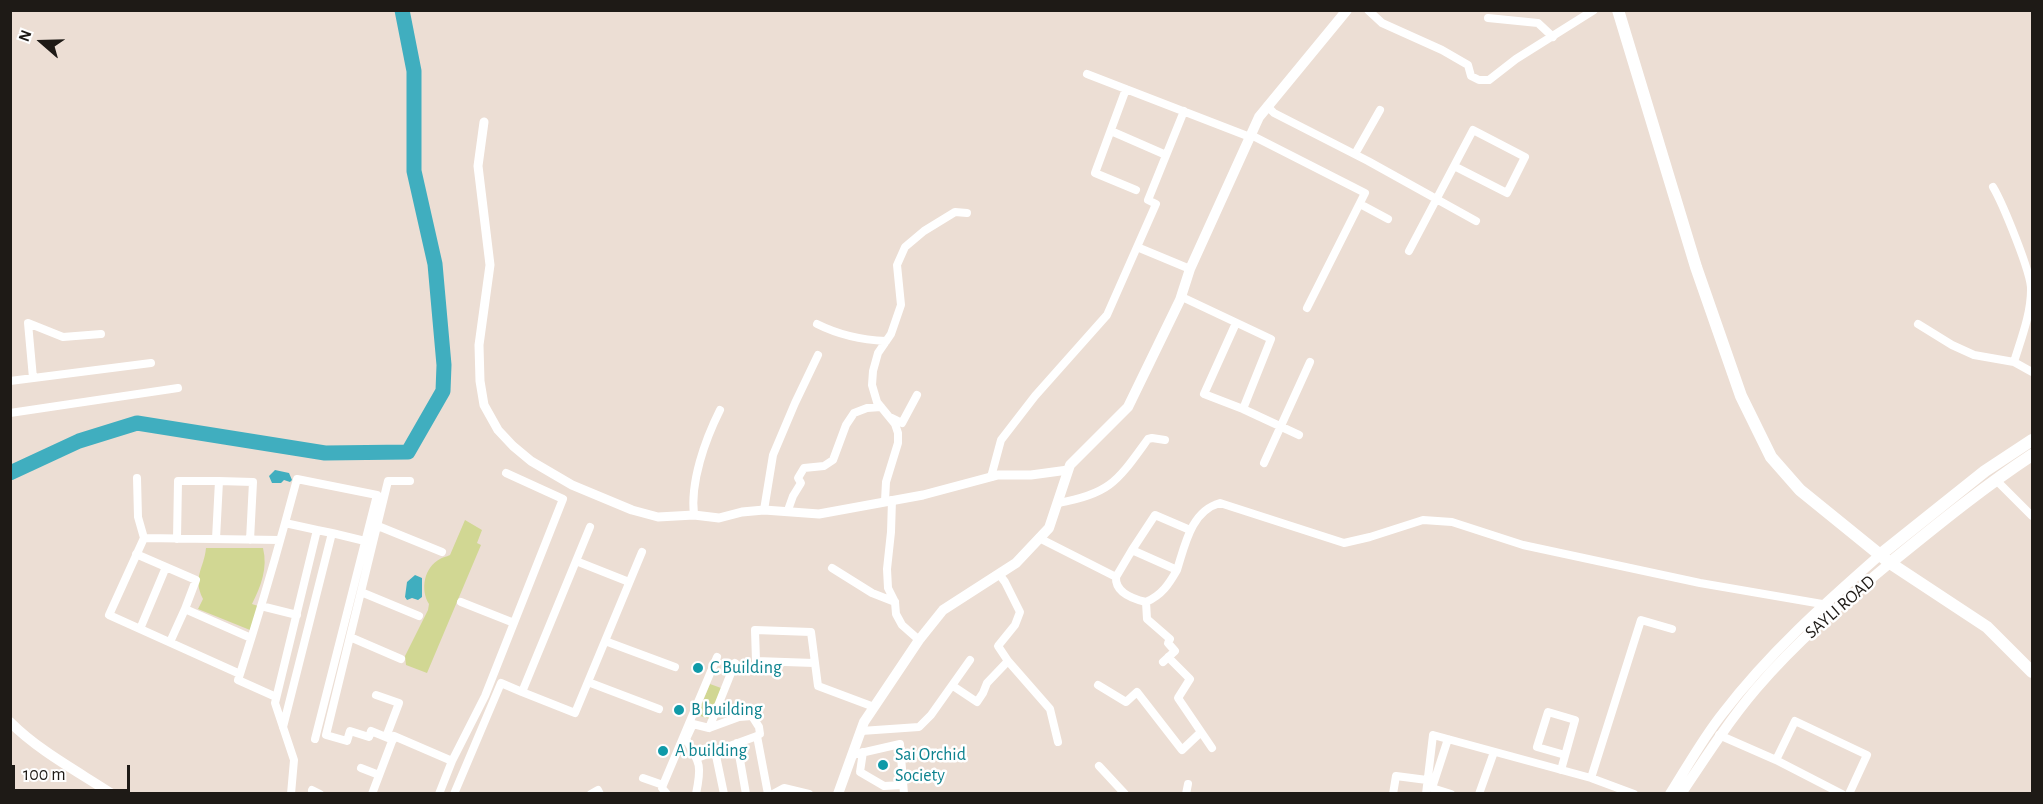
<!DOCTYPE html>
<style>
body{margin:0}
#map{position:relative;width:2043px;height:804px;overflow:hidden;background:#ecded4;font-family:"Alegreya Sans",sans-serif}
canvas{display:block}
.frame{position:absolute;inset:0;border:12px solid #1e1a16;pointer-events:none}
.north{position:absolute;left:12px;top:12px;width:60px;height:60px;-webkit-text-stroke:4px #fff;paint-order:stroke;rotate:290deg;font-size:16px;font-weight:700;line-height:24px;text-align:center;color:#1e1a16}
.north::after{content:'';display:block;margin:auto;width:21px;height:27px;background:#1e1a16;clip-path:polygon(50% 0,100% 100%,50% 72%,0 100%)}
.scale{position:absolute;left:12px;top:765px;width:118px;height:27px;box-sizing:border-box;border:3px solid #1e1a16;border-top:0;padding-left:8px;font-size:18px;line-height:21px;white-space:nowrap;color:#1e1a16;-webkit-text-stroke:4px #fff;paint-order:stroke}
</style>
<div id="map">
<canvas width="2043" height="804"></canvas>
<div class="frame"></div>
<div class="north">N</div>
<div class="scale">100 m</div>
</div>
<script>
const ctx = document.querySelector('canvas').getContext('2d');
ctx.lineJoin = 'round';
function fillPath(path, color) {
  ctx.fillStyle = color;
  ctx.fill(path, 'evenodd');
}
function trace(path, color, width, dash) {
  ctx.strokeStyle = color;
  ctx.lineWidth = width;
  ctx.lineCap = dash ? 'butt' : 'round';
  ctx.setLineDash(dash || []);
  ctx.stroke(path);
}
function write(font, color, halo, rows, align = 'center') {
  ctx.font = font + ' "Alegreya Sans",sans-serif';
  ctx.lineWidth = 5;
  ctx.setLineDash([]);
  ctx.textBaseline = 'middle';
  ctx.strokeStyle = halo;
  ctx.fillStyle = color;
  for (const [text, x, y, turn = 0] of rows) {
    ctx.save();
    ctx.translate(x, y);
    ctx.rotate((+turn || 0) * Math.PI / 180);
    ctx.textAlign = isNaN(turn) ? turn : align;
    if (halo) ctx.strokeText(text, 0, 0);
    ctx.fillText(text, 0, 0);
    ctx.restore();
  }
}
const green = new Path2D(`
 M465 520 482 530 477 543 481 545 427 673 406 665 405 656 428 610 429 604C420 590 424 567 440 559 443 557 446 557 450 555Z
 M206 548H263C268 568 261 586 252 604L258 606 250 630 198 609 203 599C192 577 204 569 206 548Z
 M710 684 721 688 710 719 697 715Z`);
const water = new Path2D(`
 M275 470 289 473 292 480 290 482 284 480 281 483H272L269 476Z
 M415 575 422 578V597L418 600 412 598 407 600 405 597 407 582Z`);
const river = new Path2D(`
 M10 473 79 441 137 423 325 453 408 452 443 391 444 365 435 264 414 171V71L402 10`);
const minor = new Path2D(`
 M1368 10 1382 23 1442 50 1468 65 1471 76 1479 80H1489L1516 59 1594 10
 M1488 18 1538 23 1553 37
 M1087 74 1250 137
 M1126 89 1095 173 1136 190
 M1267 106 1274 113 1368 161 1476 221
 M1111 131 1166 155
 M1251 135 1365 193 1307 308
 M1355 154 1380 110
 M1993 187C2002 202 2032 274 2031 290 2031 314 2021 339 2014 362
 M1360 204 1388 219
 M1137 247 1190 269
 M1409 251 1473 130 1525 157 1507 193 1454 166
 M1182 297 1271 339 1243 409 1299 435
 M1236 323 1204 394 1243 409
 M817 324C839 335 862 340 886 341
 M1918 324 1952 345 1974 355 2014 362 2032 372
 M33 378 28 323 63 337 101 334
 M10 381 151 363
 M10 413 178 388
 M892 418 902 423 917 395
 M1264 463 1310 362
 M991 477 1001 440 1035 396 1107 315 1156 204 1148 200 1184 111
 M137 478 138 517 144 538
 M1995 479 2032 516
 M892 500 891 532 887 569 888 588 895 602 896 614 902 625 919 640
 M885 501 886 482 898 443V433L895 424 877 402 872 385 873 371 878 353 891 334 901 305 897 265 905 247 924 231 955 212 967 213
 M1058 503C1111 494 1118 480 1148 439L1152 438 1165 440
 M764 510 773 455 795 403 818 355
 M788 510 793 496 801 483 798 478 804 468 824 466 833 460 846 425 854 413 867 408 881 407
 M694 515C690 482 705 440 720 410
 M285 523 297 479 377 495 315 739
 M378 526 442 552
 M332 533 365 541
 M1039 538 1116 577 1132 550 1177 570C1185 545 1191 511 1220 503L1344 543 1370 537 1423 520 1452 522 1523 545 1700 583 1828 605
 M177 539 178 481H219
 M216 539 219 481 253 482 250 540
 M280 540 144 538 109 615 240 674C256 624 271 574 285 523L317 530 275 703 294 760 291 794
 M1132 550 1155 515 1190 530
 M136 554 196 580 185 609 251 638
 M576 561 629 582
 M832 568 872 593 895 602
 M999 574 1005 582 1020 612 1015 625 998 646 1008 661
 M1116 577C1115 593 1133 599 1146 602 1162 595 1169 584 1177 570
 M361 592 419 616
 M461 602 514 623
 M1146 602 1147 619 1170 639 1168 643 1175 651 1163 662
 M261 606 297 615
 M140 629 166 567
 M350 637 401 659
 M605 641 675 667
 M170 642 185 609
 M1168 657 1190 679 1178 698 1212 748
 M814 663 756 661 755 630 811 632 818 686 874 707
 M240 674 238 680 276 697
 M588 682 659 709
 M1098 685 1126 702 1137 692 1182 750 1201 732
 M953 686 977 702 983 693 987 683 1008 661 1050 709 1058 742
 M522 692 575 713 642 552
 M376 695 399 703 386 737
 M283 727 332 533 317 530
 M709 728 735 663
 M861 731 919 727 931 715 970 660
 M1719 735 1776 760 1842 794
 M757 736 768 794
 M1448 739 1432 788 1451 794
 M393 740 371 731 369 737 350 731 347 741 326 735 388 481H410
 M737 743 746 794
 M715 751 724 794
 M863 752 860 772 884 786 903 785
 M852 755 900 744 904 794
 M1776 760 1795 721 1867 755 1849 794
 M1099 766 1125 794
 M361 768 379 775
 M1561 770 1575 720 1548 712 1537 747 1565 755
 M643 778 663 785
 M1591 778 1641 620 1672 629
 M312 790 320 794
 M372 794 394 736 452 761
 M439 794 452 761 485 696 563 499 506 473
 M454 794 501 683 522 692 590 527
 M591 794 598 790 600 794
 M667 794 662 788 663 785 717 657
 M696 794C702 765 700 763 686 739L693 724 709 728 739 717 752 716 759 727 760 734 757 736 697 758
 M773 794 784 788 809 794
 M1186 794 1188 784
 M1393 794 1396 776 1427 780
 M1426 794 1433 735 1591 778 1634 794
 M1479 794 1494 752`);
const tertiary = new Path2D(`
 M484 122 478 166 490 265 479 345 480 381 484 405 498 430 513 446 531 461 572 485 632 510 658 517 694 515 719 518 742 512 764 510 819 514 923 495 998 475H1031L1068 470`);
const secondary = new Path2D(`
 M10 722C39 751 77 771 112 794
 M838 794 864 722 919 640 943 610 1016 563 1049 528 1070 465 1128 407 1180 300 1190 269 1259 117 1347 10
 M1670 794C1687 767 1703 738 1723 713 1769 653 1824 604 1881 554
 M1681 794C1705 758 1728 722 1756 689 1796 642 1843 602 1890 563`);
const primary = new Path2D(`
 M1618 10 1696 267 1741 396 1771 457 1800 490 1890 563 1987 627 2032 672
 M1881 554 1985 471 2032 440
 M1890 563C1937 525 1982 488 2032 455`);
const markers = [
 [698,668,6,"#0f9aa8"],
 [679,710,6,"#0f9aa8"],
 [663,751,6,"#0f9aa8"],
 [883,765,6,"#0f9aa8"]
];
const streetNames = [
 ["SAYLI ROAD",1840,607,-41]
];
const cultureNames = [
 ["C Building",710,668],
 ["B building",691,710],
 ["A building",675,751],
 ["Sai Orchid",895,755],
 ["Society",895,776]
];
fillPath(green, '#d1d793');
fillPath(water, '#40aebf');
trace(river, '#40aebf', 15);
trace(minor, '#fff', 8);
trace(tertiary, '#fff', 9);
trace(secondary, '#fff', 10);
trace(primary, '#fff', 12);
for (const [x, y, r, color] of markers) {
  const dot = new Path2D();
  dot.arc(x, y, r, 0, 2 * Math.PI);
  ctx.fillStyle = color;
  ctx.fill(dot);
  trace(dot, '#fff', 2);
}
write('18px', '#1e1a16', '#fff', streetNames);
write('18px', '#0d838f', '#fff', cultureNames, 'left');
</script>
